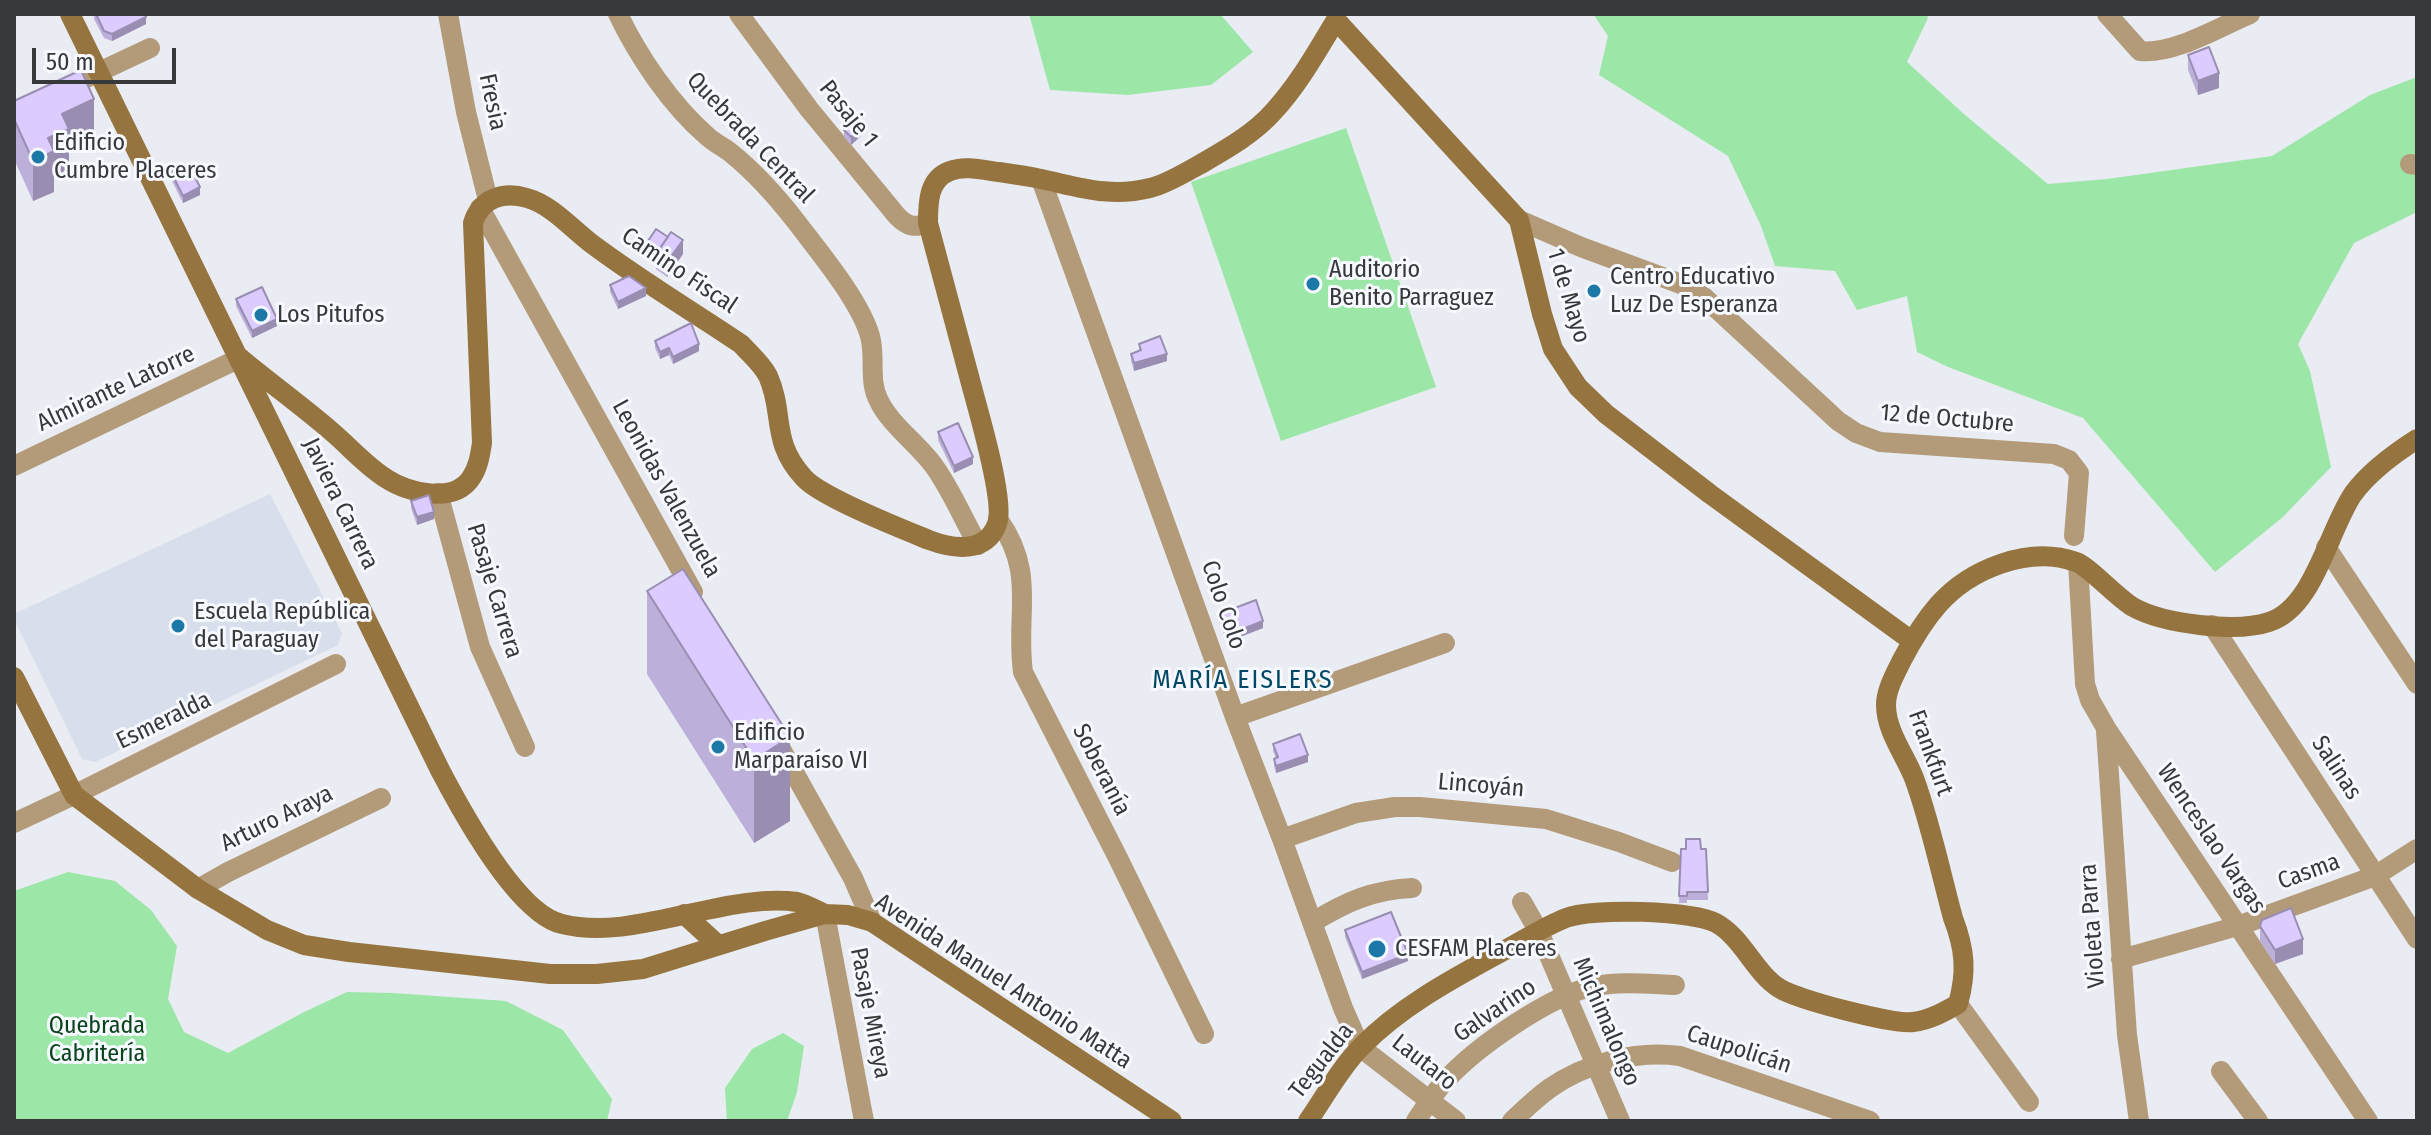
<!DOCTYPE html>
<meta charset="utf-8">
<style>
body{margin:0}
#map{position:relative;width:2431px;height:1135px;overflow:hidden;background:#e9ecf2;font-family:"Fira Sans Condensed",sans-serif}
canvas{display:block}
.frame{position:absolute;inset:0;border:16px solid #37383a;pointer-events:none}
.scale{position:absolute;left:32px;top:48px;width:144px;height:36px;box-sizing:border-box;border:4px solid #37383a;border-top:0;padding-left:10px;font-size:24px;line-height:28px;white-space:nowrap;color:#37383a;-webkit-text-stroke:6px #f6f9ff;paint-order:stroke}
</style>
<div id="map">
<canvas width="2431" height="1135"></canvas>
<div class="frame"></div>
<div class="scale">50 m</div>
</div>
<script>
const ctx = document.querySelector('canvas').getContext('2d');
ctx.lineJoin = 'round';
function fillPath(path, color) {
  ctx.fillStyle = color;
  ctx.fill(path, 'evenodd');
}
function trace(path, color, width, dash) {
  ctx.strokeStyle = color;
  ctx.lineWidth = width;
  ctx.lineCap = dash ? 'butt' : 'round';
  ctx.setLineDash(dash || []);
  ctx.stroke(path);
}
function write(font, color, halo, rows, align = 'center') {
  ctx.font = font + ' "Fira Sans Condensed",sans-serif';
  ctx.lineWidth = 6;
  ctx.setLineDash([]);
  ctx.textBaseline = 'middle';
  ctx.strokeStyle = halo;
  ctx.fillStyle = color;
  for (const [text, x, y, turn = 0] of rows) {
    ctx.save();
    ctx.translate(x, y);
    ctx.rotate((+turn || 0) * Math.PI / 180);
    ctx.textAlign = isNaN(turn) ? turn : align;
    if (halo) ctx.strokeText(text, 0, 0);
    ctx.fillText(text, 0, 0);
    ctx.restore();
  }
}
const built = new Path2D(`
 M270 494 342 633 338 645 95 762 82 759 14 619V614Z`);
const green = new Path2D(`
 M1029 14H1220L1253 52 1211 85 1128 95 1050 90Z
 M1593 14H1927L1928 18 1907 62 1965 115 2048 184 2107 179 2272 156 2370 95 2417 77V212L2354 243 2298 344 2310 371 2331 467 2283 517 2215 572 2083 418 1948 367 1917 352 1907 296 1857 310 1835 271 1775 266 1761 226 1728 156 1599 75 1608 36Z
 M1346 128 1436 387 1281 441 1191 182Z
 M68 872 115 881 151 910 177 946 168 999 184 1032 228 1053 304 1012 347 992 393 993 506 1001 563 1030 612 1099 607 1121H14V891Z
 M783 1033 804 1046 797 1092 787 1121H727L725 1088 752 1049Z`);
const street = new Path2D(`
 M448 14 466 112 488 200
 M618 14C638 56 671 105 707 136 714 143 724 147 731 153 757 174 778 198 798 224 820 253 860 301 870 336 876 357 868 381 879 401 889 423 919 445 934 466 952 491 963 519 978 545
 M739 14 809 109 897 216C908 227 914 228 928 223
 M2107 14 2140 51C2173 55 2219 27 2250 14
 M14 112 150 48
 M2410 164 2417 165
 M1041 179 1235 717 1282 839 1343 1008 1360 1047 1456 1121
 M480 208 693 592
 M1519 220 1581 247 1681 284 1705 298 1838 421 1856 433 1880 442 2054 454 2069 460 2079 473 2074 536
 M14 466 240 358
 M438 493 480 647 525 747
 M998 519C1037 574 1015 613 1023 672L1118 858 1204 1034
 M2326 547 2417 684
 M2078 563 2085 684 2090 700 2106 728 2368 1121
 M2212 625 2417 939
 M1235 717 1445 643
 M2106 731 2127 1035 2139 1121
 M777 742 853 878 872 922
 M14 823 74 795 336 664
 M1282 839 1356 813 1395 807H1420L1546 819 1619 842 1672 862
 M198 889 228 872 381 798
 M1522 902 1539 932 1620 1121
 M825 914 864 1121
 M1313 922C1346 902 1372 890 1412 888
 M2121 959 2238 926 2375 876 2417 849
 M1958 1004 2029 1102
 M2221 1071 2258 1121
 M1416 1121C1425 1107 1434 1093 1445 1081 1476 1047 1550 995 1595 986 1621 981 1649 984 1675 985
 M1512 1121C1524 1110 1536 1098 1550 1088 1586 1063 1636 1050 1680 1056L1870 1121`);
const secondary = new Path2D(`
 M70 14 440 770C461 810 517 914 562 924 611 936 664 918 712 909 739 903 770 898 797 902 806 904 816 910 825 914
 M240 358C270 383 302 406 331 431 350 447 366 466 387 479 408 493 454 504 471 478 478 468 480 456 482 443L473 223C481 198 503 191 527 198 552 205 572 229 592 244 640 280 692 311 741 344 750 354 762 364 768 376 785 414 770 441 804 478 821 497 902 529 929 540 953 549 986 554 997 524 1006 501 976 404 969 376 955 325 942 274 928 223 928 203 928 179 950 171 965 165 983 170 999 172 1013 174 1027 176 1041 179 1079 187 1110 198 1150 188 1167 184 1184 173 1199 165 1225 150 1254 134 1274 111 1299 84 1317 51 1336 20L1519 220 1542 314 1553 349 1578 387 1606 414 1710 494 1912 641
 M14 677 74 795 198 889 267 930 304 945 349 952 550 974H597L643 969 765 931 825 914 848 915 872 922 1172 1121
 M684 914 718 945
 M1308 1121C1325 1097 1340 1068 1361 1047 1402 1005 1456 977 1507 949 1526 939 1545 926 1566 918 1591 908 1691 910 1716 923 1742 937 1755 973 1779 988 1795 999 1894 1025 1913 1022 1930 1020 1944 1012 1958 1004 1967 972 1965 949 1953 918 1941 874 1930 821 1914 778 1905 755 1886 731 1886 705 1886 690 1895 674 1902 660 1912 641 1924 621 1938 605 1970 569 2029 545 2076 562 2090 567 2116 597 2133 607 2163 624 2236 633 2269 622 2314 608 2328 531 2353 494 2369 472 2395 453 2417 439`);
const wall = new Path2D(`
 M94 14H145L146 24 112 41 104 38 94 19Z
 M2188 55 2219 88 2198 95 2188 70Z
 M14 101 94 140 69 152V169L54 176V192L33 201 14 159Z
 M844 130 861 136 851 145 844 137Z
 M171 172 200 195 183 203 171 179Z
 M644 247 683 254 667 277 656 269V262L644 254Z
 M610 285 646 296 618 309 610 292Z
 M236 299 277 326 252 338 236 306Z
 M655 341 699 351 673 364 669 355 660 359 655 348Z
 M1139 344 1167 361 1134 371 1131 361V354L1139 350Z
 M938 432 973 464 954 473 938 440Z
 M411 501 434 519 417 525 411 508Z
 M683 569 790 821 754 843 647 674V591Z
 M1219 614 1263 628 1227 642 1219 621Z
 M1273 744 1308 762 1276 773 1274 766V759L1276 758 1273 751Z
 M1681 849H1706L1708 900H1687V903H1679Z
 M2260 926 2303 954 2275 964 2260 941Z
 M1345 930 1408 961 1362 979 1345 937Z`);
const shadedWall = new Path2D(`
 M146 17V24L112 41V34Z
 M2219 73V88L2198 95V81Z
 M94 99V140L69 152V169L54 176V192L33 201V161L62 114Z
 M861 128V136L851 145V137Z
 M200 187V195L183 203V196Z
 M683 240V254L667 277V262Z
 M646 288V296L618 309V302Z
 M277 319V326L252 338V331Z
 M699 344V351L673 364V357Z
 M669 348V355L660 359V352Z
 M1167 354V361L1134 371V363Z
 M973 457V464L954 473V466Z
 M434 512V519L417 525V517Z
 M1263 621V628L1227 642V635Z
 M790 737V821L754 843V760Z
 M1308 755V762L1276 773V766Z
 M2303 939V954L2275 964V950Z
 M1408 954V961L1362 979V972Z`);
const building = new Path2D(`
 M96 14H145L146 17 112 34 104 31Z
 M2209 47 2219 73 2198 81 2188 55Z
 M81 70 94 99 62 114 69 129 48 138 54 151 33 161 14 119V101Z
 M855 121 861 128 851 137 844 130Z
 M188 164 200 187 183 196 171 172Z
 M656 229 668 237 656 254 659 257 644 247Z
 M671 232 683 240 667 262 656 254Z
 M629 276 646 288 618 302 610 285Z
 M262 287 277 319 252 331 236 299Z
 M691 323 699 344 673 357 669 348 660 352 655 341Z
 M1160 336 1167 354 1134 363 1131 354 1141 350 1139 344Z
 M958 423 973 457 954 466 938 432Z
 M429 495 434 512 417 517 411 501Z
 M683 569 790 737 754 760 647 591Z
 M1256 600 1263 621 1227 635 1219 614Z
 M1300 734 1308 755 1276 766 1274 759 1278 757 1273 744Z
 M1686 839H1700L1701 849H1706L1708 892H1687V896H1679L1681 849H1686Z
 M2291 908 2303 939 2275 950 2260 926 2262 920Z
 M1391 912 1408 954 1362 972 1345 930Z`);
const markers = [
 [38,157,8,"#1c79a7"],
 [1313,284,8,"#1c79a7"],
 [1594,291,8,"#1c79a7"],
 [261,315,8,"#1c79a7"],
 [178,626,8,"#1c79a7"],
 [718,747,8,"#1c79a7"],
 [1377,949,10,"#1c79a7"]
];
const streetNames = [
 ["Fresia",492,102,78],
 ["Pasaje 1",848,114,51],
 ["Quebrada Central",750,138,46],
 ["Camino Fiscal",679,271,34],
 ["1 de Mayo",1568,296,73],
 ["Almirante Latorre",116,389,-25],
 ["12 de Octubre",1947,419,5],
 ["Leonidas Valenzuela",666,489,61],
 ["Javiera Carrera",340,504,64],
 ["Pasaje Carrera",494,591,73],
 ["Colo Colo",1223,605,71],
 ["Esmeralda",164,721,-26],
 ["Frankfurt",1930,753,70],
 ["Salinas",2336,768,57],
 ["Soberanía",1101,770,63],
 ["Lincoyán",1481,786,5],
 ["Arturo Araya",277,819,-26],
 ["Wenceslao Vargas",2211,839,56],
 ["Casma",2309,872,-20],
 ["Violeta Parra",2093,926,-94],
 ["Avenida Manuel Antonio Matta",1003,982,33],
 ["Galvarino",1495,1011,-34],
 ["Pasaje Mireya",870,1013,79],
 ["Michimalongo",1606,1022,67],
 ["Caupolicán",1739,1050,18],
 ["Tegualda",1322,1061,-52],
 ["Lautaro",1424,1063,38]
];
const poiNames = [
 ["Edificio",54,143],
 ["Cumbre Placeres",54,171],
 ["Auditorio",1329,270],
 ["Benito Parraguez",1329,298],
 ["Centro Educativo",1610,277],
 ["Luz De Esperanza",1610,305],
 ["Los Pitufos",277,315],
 ["Escuela República",194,612],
 ["del Paraguay",194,640],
 ["Edificio",734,733],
 ["Marparaíso VI",734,761],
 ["CESFAM Placeres",1395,949]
];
const parkNames = [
 ["Quebrada",97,1026],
 ["Cabritería",97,1054]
];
const neighbourhoodNames = [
 ["MARÍA EISLERS",1243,681]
];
fillPath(built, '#d8deeb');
fillPath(green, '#9ce6a8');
trace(street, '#b39b7a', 20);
trace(secondary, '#967440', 20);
fillPath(wall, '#bcafda');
fillPath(shadedWall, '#998eb2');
fillPath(building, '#dbcbfe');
trace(building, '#998eb2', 2);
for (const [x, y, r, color] of markers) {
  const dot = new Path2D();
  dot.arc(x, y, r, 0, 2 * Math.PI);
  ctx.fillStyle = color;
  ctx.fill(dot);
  trace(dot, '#f6f9ff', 3);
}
write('24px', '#37383a', '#f6f9ff', streetNames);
write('24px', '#37383a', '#f6f9ff', poiNames, 'left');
write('24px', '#09441b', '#f6f9ff', parkNames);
ctx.letterSpacing = '2px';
write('26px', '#034867', '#f6f9ff', neighbourhoodNames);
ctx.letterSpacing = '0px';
</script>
